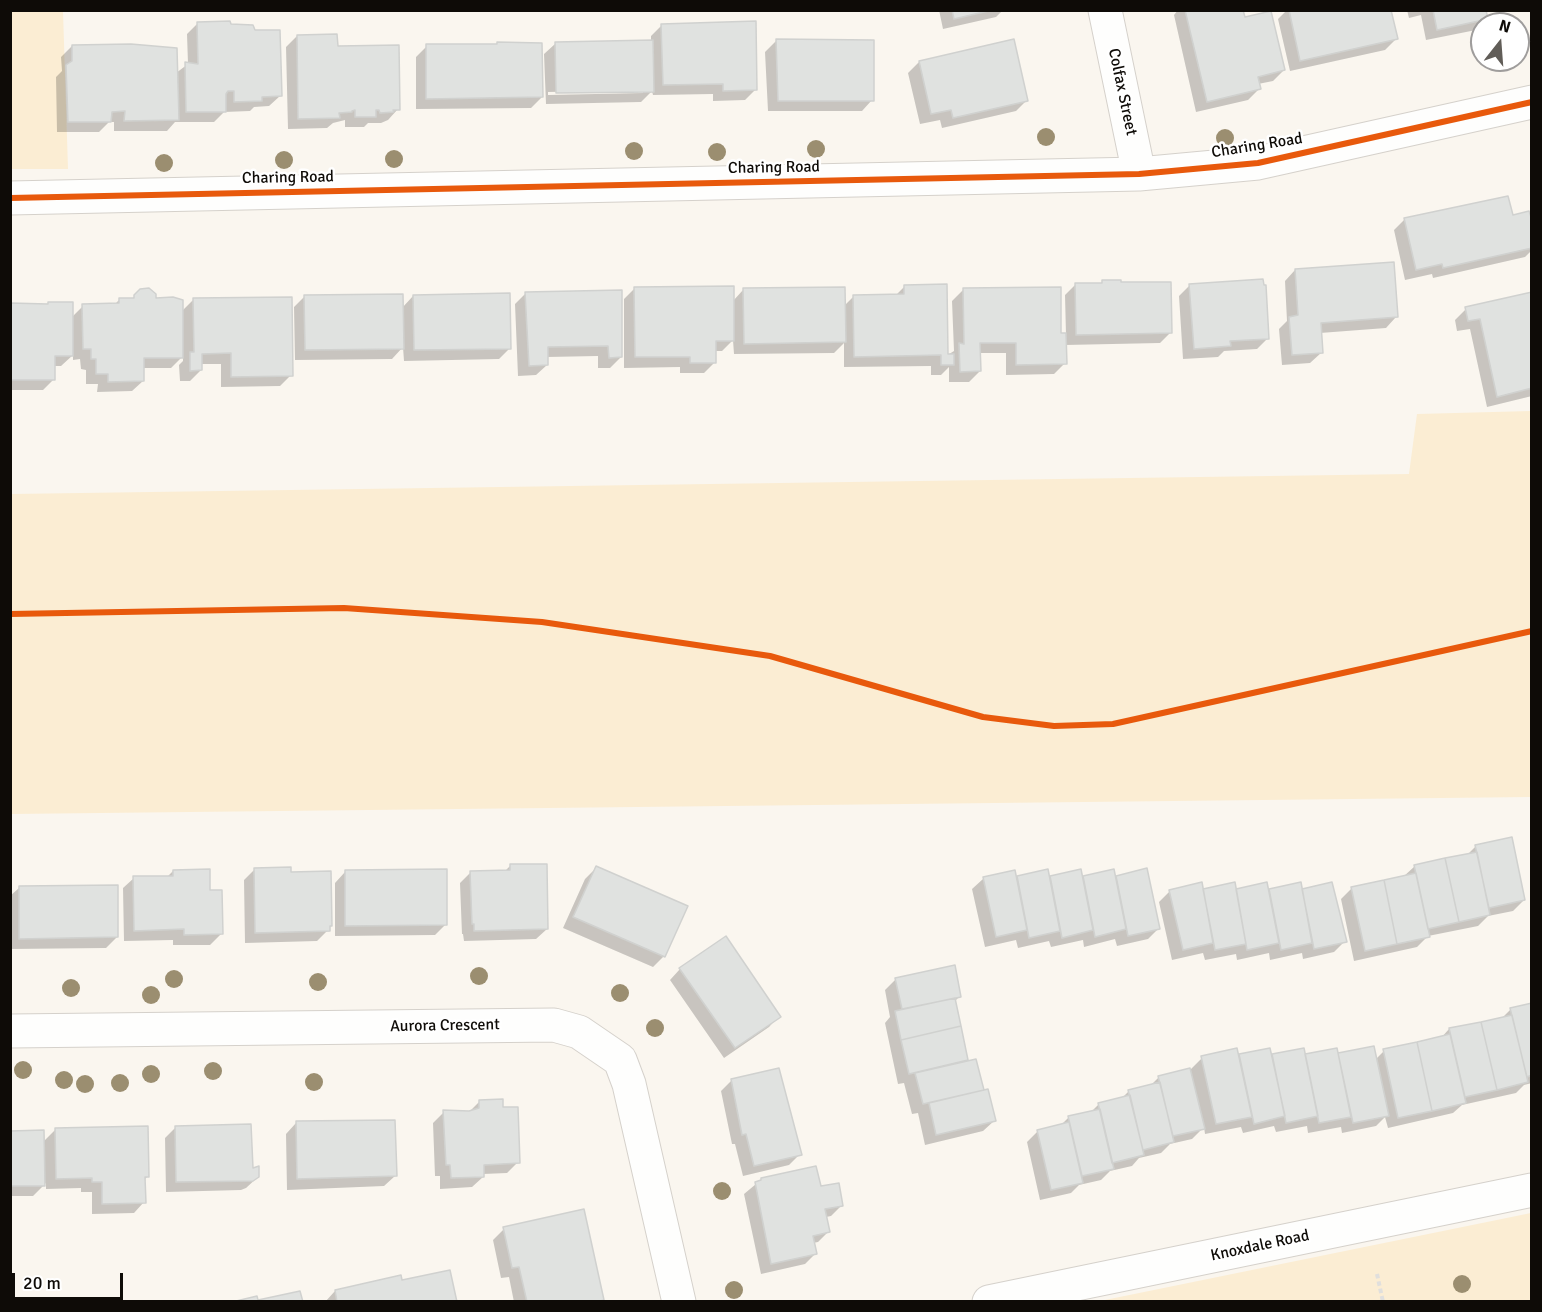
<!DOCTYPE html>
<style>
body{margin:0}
#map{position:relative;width:1542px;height:1312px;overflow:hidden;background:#faf6ef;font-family:Signika,sans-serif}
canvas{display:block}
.frame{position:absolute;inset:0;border:12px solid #0e0b07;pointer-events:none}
.north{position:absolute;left:1470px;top:12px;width:60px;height:60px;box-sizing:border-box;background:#fff;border:2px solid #9f9d9c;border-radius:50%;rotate:17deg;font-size:16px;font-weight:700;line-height:24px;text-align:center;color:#0e0b07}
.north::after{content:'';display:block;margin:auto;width:21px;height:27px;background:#615d58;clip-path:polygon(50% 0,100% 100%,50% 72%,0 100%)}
.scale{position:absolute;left:12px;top:1273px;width:111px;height:27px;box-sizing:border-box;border:3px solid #0e0b07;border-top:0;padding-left:8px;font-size:18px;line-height:21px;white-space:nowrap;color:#0e0b07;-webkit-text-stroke:4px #fff;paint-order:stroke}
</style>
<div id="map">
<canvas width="1542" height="1312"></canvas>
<div class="frame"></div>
<div class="north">N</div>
<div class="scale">20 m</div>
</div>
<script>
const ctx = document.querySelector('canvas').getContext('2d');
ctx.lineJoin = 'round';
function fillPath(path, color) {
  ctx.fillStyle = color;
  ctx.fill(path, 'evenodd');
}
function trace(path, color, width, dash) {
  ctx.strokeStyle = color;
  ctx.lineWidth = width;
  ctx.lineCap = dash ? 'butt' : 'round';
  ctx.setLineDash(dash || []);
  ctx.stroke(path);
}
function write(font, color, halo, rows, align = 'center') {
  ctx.font = font + ' Signika,sans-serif';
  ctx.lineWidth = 5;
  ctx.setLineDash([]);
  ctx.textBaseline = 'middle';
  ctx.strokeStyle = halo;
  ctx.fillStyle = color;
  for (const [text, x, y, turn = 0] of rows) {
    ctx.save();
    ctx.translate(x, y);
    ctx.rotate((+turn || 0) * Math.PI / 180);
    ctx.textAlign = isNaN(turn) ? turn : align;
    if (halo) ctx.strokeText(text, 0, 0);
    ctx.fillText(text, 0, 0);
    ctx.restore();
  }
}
const green = new Path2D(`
 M10 11H63L68 169H11Z
 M1531 411V797L11 814V494L1409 474 1417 414Z
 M1531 1213V1301H1100Z`);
const shadow = new Path2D(`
 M939 10H1003L996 17 943 29Z
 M1178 10H1242L1244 19 1284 70 1273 81 1258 84 1259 89 1248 100 1196 112 1174 15Z
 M1287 10H1390L1396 39 1385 50 1290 71 1278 19Z
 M1407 10H1485L1487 19 1476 30 1426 40 1421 15 1409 18Z
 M198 23 230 26 280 96 269 106 254 107 250 111 224 112 214 122H175L167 131H114V122H109L99 132H57L56 77 62 71 61 57 72 46 176 73 188 64 187 34Z
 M662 25 756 89 745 100 713 101V94L653 95 652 91 641 102 546 104 544 54 555 44 651 42V36ZM643 90V93L548 95V92Z
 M297 36 336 48 398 109 388 120 381 123H368L364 127H345V120L333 123 327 128 288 129 286 47Z
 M776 41 872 100 862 111H768L765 52Z
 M427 46 542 97 531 108 416 109V57Z
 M919 62 1027 100 1016 111 942 128 940 120 920 124 908 73Z
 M1512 217 1532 226V250L1525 257 1433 278 1432 274 1405 280 1394 230 1404 220Z
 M1295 270 1396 317 1386 328 1320 333 1321 353 1310 363 1282 365 1279 329 1287 321 1285 281Z
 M1102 282 1171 332 1160 343 1065 345V363L1054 374 1006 375V353H979L980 371 969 382H949V367L941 375H931V366L844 367V343L834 353 734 354 733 340 722 351H715V362L704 373H680V367L624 368V299L635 288 733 301 743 290 844 306 854 296H895L905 286 946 356 954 351 952 301 963 290 1060 335H1066L1065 295 1075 285 1100 284Z
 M1190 285 1268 338 1257 349 1224 351 1218 357 1183 359 1179 296Z
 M141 290 155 300 181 312 194 299 291 375 280 386 221 387V364H201V370L190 381H180L179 365 183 361V356L171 368H143V381L132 391 97 392 98 384H86V370L81 369 80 359 73 360V355L61 366H54V379L43 390H10V305L72 317 83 306 114 305 120 299H132Z
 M621 292V357L610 368H598V356L547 357V365L536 375 518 376 515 304 526 293Z
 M305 296 402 308 413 296 509 349 499 359 404 361 403 347 392 359 295 360 294 307Z
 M1532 296V396L1487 407 1470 329 1457 331 1455 320 1466 309Z
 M1476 846 1524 900 1513 911 1488 916 1478 926 1428 936 1417 947 1354 961 1341 899 1352 888 1403 877 1415 866 1467 855Z
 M511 865 547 929 536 939 464 941 463 934H462L460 883 471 872 505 871Z
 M596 868 664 956 653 967 563 928 585 879Z
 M255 869 289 874 331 925 328 930 317 941 245 943 244 880Z
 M1080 870 1082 877 1113 871 1114 878 1145 870 1159 928 1148 939 1117 946 1115 939 1084 947 1083 940 1051 947 1049 941 1018 948 1016 940 985 947 972 889 983 879 1014 872 1015 878 1047 871 1048 877Z
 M173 871 209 892 221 934 210 945H173V940L124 941 123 888 134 878 167 877Z
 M345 872 446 924 435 935 335 936V883Z
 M1299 884 1301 891 1345 941 1334 952 1303 959 1302 953 1270 960 1269 953 1237 960 1236 954 1205 960 1203 953 1172 960 1159 902 1170 891H1268Z
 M19 888 117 937 106 948 10 949V896Z
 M680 969 779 1016 769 1027 724 1058 670 980Z
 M896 979 960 996 954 1002 967 1062 994 1121 983 1131 925 1145 918 1113 912 1114 904 1083 898 1084 885 1023 890 1017 885 990Z
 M1532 1004V1083L1524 1085 1516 1093 1462 1105 1453 1113 1388 1128 1385 1117 1376 1126 1342 1133 1341 1127 1308 1133 1307 1126 1276 1132 1274 1126 1243 1133 1241 1127 1205 1134 1204 1127 1192 1139 1170 1144 1161 1153 1139 1158 1132 1166 1110 1171 1101 1180 1079 1185 1071 1193 1040 1200 1027 1142 1038 1131 1060 1126 1069 1117 1091 1112 1099 1104 1121 1099 1129 1091 1150 1086 1159 1077 1191 1069 1202 1058 1238 1056 1269 1050 1271 1056 1303 1049 1304 1056 1337 1055 1373 1048 1376 1059 1384 1051 1441 1038 1449 1029 1501 1019 1511 1009Z
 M732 1080 800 1154 789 1165 743 1176 735 1144H732L721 1091Z
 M480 1101 518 1162 507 1173 483 1174V1177L472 1187 440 1189V1176H435L433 1123 444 1112H469Z
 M296 1123 395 1176 384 1186 287 1190 286 1134Z
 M176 1127 251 1170 258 1177 246 1188 241 1190 166 1192 165 1138Z
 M56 1129 147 1177 144 1180V1202L134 1213 92 1214V1192H81V1188L46 1189V1183L33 1196H10V1132L42 1143Z
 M762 1179 842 1205 831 1216 826 1217 829 1231 818 1242 813 1243 816 1253 805 1264 761 1274 744 1194Z
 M504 1229 603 1299 601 1302H514L509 1277 501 1278 493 1240Z
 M400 1282 455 1302H325L335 1291Z`);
const building = new Path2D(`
 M952 10H992L954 19Z
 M1185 10H1243L1245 17 1271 11 1285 70 1258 77 1261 89 1207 102Z
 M1289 10H1391L1398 39 1300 61Z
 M1433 10H1486L1488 19 1437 30Z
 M230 21 231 24 253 25 255 30H280L282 96 262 97V101L234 102V91H228L226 94V112H186L185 62 198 64 197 22Z
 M756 21 757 90 723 91V84L663 85 661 24Z
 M337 34 338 46 399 45 400 110H393L394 112 380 113 379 110H376V117H355V110L352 111V112L339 113 340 118 298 119 297 35Z
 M776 39 874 40V101H778Z
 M1014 39 1028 101 953 118 951 110 931 114 919 61Z
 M653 40 654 92 556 93 555 42Z
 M497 42 542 43 543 97 426 99V44H497Z
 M131 44 177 48 179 120 124 121 125 111 112 112 111 122H68L66 65 72 61V45Z
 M1508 196 1513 215 1529 211 1532 220V248L1443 268 1442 264 1416 270 1404 218Z
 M1394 262 1398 317 1321 323 1323 353 1292 355 1289 317 1298 315 1295 269Z
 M1263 279 1264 285H1266L1269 339 1230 341 1231 346 1194 349 1189 284Z
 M1102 280H1121V282H1171L1172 333 1076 335 1075 283H1102Z
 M947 284 948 354H954V365H941V355L854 357 853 295 904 294V285Z
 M734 286V341H716V363H690V357H635L634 287Z
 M845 287 846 342 744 344 743 288Z
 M1061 287V333H1066L1067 364 1016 365V343H980L981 371 960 372 959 343 964 344 963 288Z
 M149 288 156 294V298L173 297 183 300V358H144V381L108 382V374H96V359H91V349H83L82 304 119 303V298H134V295L140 289Z
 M622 290V357L609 358 608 346 548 347V365L529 366 525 292Z
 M1532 292V388L1497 397 1480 319 1468 321 1465 307Z
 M510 293 511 349 414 350 413 295Z
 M403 294 404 349 305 350 304 295Z
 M292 297 293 376 231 377V353L202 354V370L190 371V352H194L193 298Z
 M48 302H73V356H55V380H10V303L48 304Z
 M1512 837 1525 900 1489 908 1475 845Z
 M1477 852 1490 915 1459 922 1445 858Z
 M1445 858 1459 922 1428 929 1414 865Z
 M510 864H547L548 929 474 931V924H472L470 871 510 870Z
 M596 866 688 906 665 957 573 917Z
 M291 867V872L331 871 332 926H330V931L255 933 254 868Z
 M1147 868 1160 929 1128 936 1116 876Z
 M210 869V890H222L223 934 184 935V929L134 931 133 876H173V870Z
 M447 869V925L345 926V870Z
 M1048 869 1060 931 1029 938 1017 876Z
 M1081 869 1093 930 1062 938 1050 876Z
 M1114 869 1126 929 1095 937 1083 876Z
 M1015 870 1027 930 996 937 983 877Z
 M1416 873 1430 937 1397 944 1384 880Z
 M1384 880 1397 944 1365 951 1351 887Z
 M1202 882 1213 943 1183 950 1169 890Z
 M1235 882 1246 944 1215 950 1203 889Z
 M1267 882 1279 943 1247 950 1236 889Z
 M1301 882 1312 943 1281 950 1269 889Z
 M1332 882 1347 942 1314 949 1302 889Z
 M118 885V937L19 939V886Z
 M726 936 781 1017 735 1048 679 968Z
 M955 965 961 997 902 1009 895 978Z
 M955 998 961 1026 901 1040 895 1011Z
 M1532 1003V1075L1527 1077 1510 1008Z
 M1512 1015 1528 1082 1497 1090 1481 1022Z
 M1481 1022 1497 1090 1465 1097 1449 1028Z
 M961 1026 968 1060 909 1074 901 1040Z
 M1450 1034 1466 1103 1432 1111 1417 1042Z
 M1417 1042 1432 1111 1398 1118 1383 1049Z
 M1374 1046 1389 1116 1353 1123 1338 1053Z
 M1237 1048 1252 1117 1216 1124 1201 1056Z
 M1270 1048 1285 1116 1254 1124 1239 1054Z
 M1304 1048 1318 1116 1286 1123 1272 1054Z
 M1337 1048 1351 1117 1319 1123 1305 1054Z
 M976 1059 984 1090 923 1104 915 1073Z
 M779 1068 802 1155 754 1166 746 1134 742 1135 731 1079Z
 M1190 1068 1205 1129 1173 1136 1158 1076Z
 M1160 1082 1174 1142 1143 1150 1128 1090Z
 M988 1089 996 1121 936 1135 929 1103Z
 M1130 1095 1144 1155 1112 1163 1098 1103Z
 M503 1099V1107H518L520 1163 484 1165V1177L451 1178 450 1165H446L443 1110 469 1111 479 1108V1100Z
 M1100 1109 1114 1169 1082 1176 1068 1116Z
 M395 1120 397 1176 297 1179 296 1121Z
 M1069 1122 1083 1183 1051 1190 1037 1130Z
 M251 1124 253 1168 259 1166V1177L253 1181 176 1182 175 1126Z
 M148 1126 149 1177H145L146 1203 102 1204V1182H92V1178L56 1179 55 1128Z
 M44 1130 45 1186H10V1131Z
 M816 1166 821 1186 839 1183 843 1206 825 1209 830 1232 813 1236 817 1254 771 1264 755 1182 761 1180V1178Z
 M584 1209 604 1300 597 1302H527L519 1267 512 1268 503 1227Z
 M450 1270 457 1302H337L335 1290 401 1275 402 1280Z
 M300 1291 303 1302H232L257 1296 258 1300Z`);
const path = new Path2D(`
 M1377 1274 1383 1302`);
const minor = new Path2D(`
 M1105 10 1139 174
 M10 198 1139 174 1258 163 1532 102
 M10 1031 554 1025 579 1032 620 1060 629 1084 679 1302`);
const tertiary = new Path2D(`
 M989 1302 1532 1190`);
const cycleway = new Path2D(`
 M10 198 1139 174 1258 163 1532 102
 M10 614 344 608 542 622 770 656 983 717 1054 726 1113 724 1532 631`);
const trees = [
 [1046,137],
 [1225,138],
 [816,149],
 [634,151],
 [717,152],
 [394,159],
 [284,160],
 [164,163],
 [479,976],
 [174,979],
 [318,982],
 [71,988],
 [620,993],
 [151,995],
 [655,1028],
 [23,1070],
 [213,1071],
 [151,1074],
 [64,1080],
 [314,1082],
 [120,1083],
 [85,1084],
 [722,1191],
 [1462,1284],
 [734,1290]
];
const streetNames = [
 ["Colfax Street",1122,92,78],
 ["Charing Road",1257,146,-9],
 ["Charing Road",774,168,-1],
 ["Charing Road",288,178,-1],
 ["Aurora Crescent",445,1026,-1],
 ["Knoxdale Road",1260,1246,-12]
];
fillPath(green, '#fbedd3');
fillPath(shadow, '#0003');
fillPath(building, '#e0e2e0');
trace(building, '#d0d1cf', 1.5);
trace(minor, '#d5d1cb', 35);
trace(tertiary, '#d5d1cb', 35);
trace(path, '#e0dfdd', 4, [4.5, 3]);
trace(minor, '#fefefd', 33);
trace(tertiary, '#fefefd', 33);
trace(cycleway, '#e8590c', 6);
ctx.fillStyle = '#9b8e70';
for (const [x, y] of trees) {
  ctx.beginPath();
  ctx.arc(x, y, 9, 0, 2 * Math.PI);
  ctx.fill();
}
write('16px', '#0e0b07', '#fff', streetNames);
</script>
